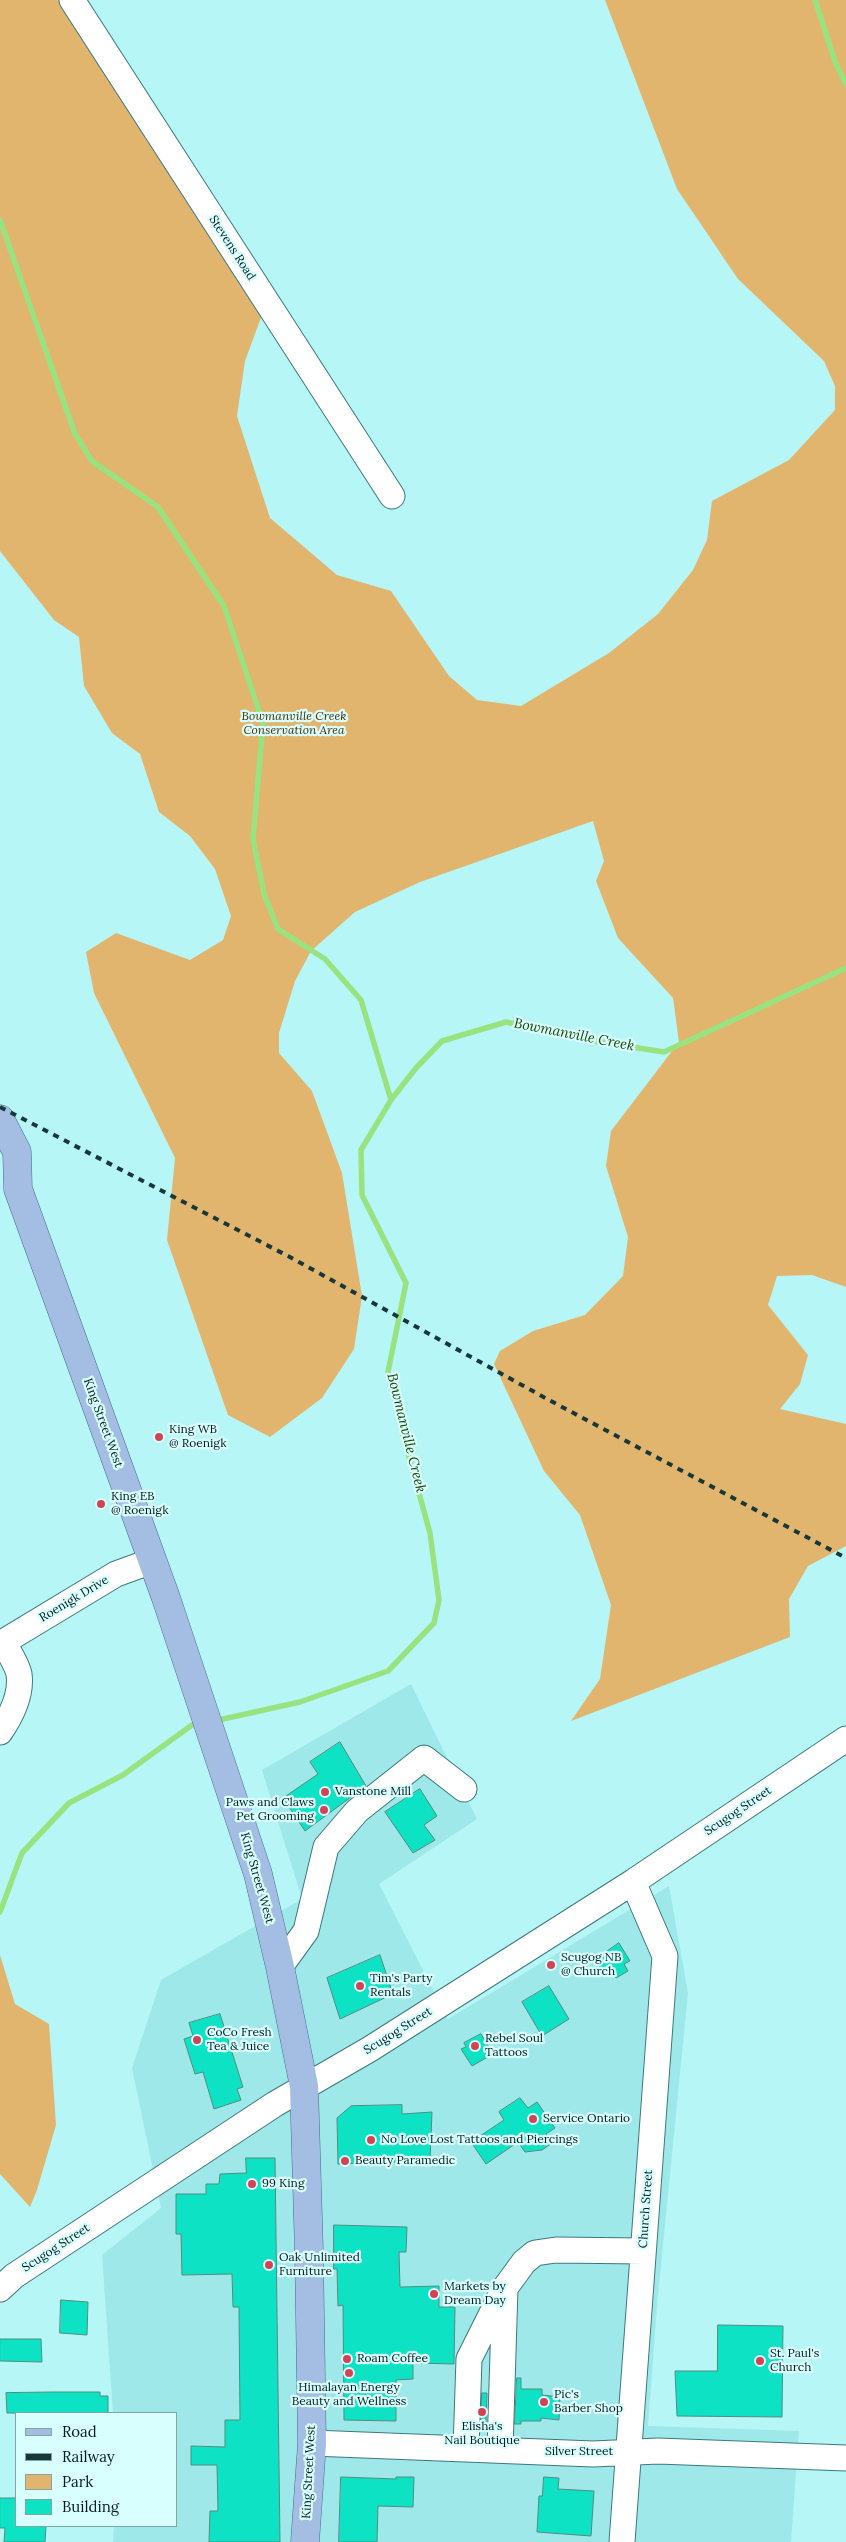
<!DOCTYPE html>
<style>
body{margin:0}
#map{position:relative;width:846px;height:2542px;overflow:hidden;background:#b6f6f7;font-family:Lora,serif}
canvas{display:block}
.legend{position:absolute;left:15px;top:2412px;width:162px;height:115px;box-sizing:border-box;background:#d9fefe;border:1px solid #83a4a4;margin:0;padding:6px 9px;list-style:none;font-size:15px;color:#031d1e}
.legend li{display:flex;align-items:center;gap:10px;height:25px}
.legend b{width:25px;border:1px solid #83a4a4}
</style>
<div id="map">
<canvas width="846" height="2542"></canvas>
<ul class="legend">
<li><b style="height:6px;background:#a4bee3"></b>Road</li>
<li><b style="height:6px;background:#183738"></b>Railway</li>
<li><b style="height:14px;background:#e1b56e"></b>Park</li>
<li><b style="height:14px;background:#0de3c4"></b>Building</li>
</ul>
</div>
<script>
const ctx = document.querySelector('canvas').getContext('2d');
ctx.lineJoin = 'round';
function fillPath(path, color) {
  ctx.fillStyle = color;
  ctx.fill(path, 'evenodd');
}
function trace(path, color, width, dash) {
  ctx.strokeStyle = color;
  ctx.lineWidth = width;
  ctx.lineCap = dash ? 'butt' : 'round';
  ctx.setLineDash(dash || []);
  ctx.stroke(path);
}
function write(font, color, halo, rows, align = 'center') {
  ctx.font = font + ' Lora,serif';
  ctx.lineWidth = 4.5;
  ctx.setLineDash([]);
  ctx.textBaseline = 'middle';
  ctx.strokeStyle = halo;
  ctx.fillStyle = color;
  for (const [text, x, y, turn = 0] of rows) {
    ctx.save();
    ctx.translate(x, y);
    ctx.rotate((+turn || 0) * Math.PI / 180);
    ctx.textAlign = isNaN(turn) ? turn : align;
    if (halo) ctx.strokeText(text, 0, 0);
    ctx.fillText(text, 0, 0);
    ctx.restore();
  }
}
const built = new Path2D(`
 M411 1684 477 1819 379 1884 448 2019 669 1886 688 1993 657 2306 648 2426 799 2431 791 2542H113L114 2526H176V2413H113L102 2255 161 2208 132 2068 161 1980 302 1899 262 1770Z`);
const green = new Path2D(`
 M0 0H63L266 304 245 361 237 416 270 518 337 575 391 591 449 676 477 700 521 706 609 653 658 614 693 570 707 540 712 501 789 460 835 410V386L824 361 738 279 677 189 605 0H846V1287L812 1275 777 1276 768 1305 808 1355 800 1384 780 1409 846 1424V1546L808 1566 789 1599 790 1637 571 1721 600 1679 611 1605 580 1515 544 1471 494 1364 500 1351 533 1331 585 1315 623 1276 628 1237 606 1166 611 1131 679 1042 673 998 618 938 596 881 604 861 593 821 420 882 355 912 311 951 295 981 279 1033V1053L312 1091 342 1173 362 1296 354 1349 322 1398 270 1437 228 1415 167 1240 175 1158 94 993 86 952 116 933 190 960 223 940 231 916 215 869 190 836 159 812 140 754 112 733 84 686 79 637 54 620 0 551Z
 M0 1955 15 2004 49 2024 56 2125 37 2190 30 2207 0 2174Z`);
const stream = new Path2D(`
 M815 0 836 64 846 84
 M0 220 75 434 92 461 158 507 224 606 263 723 253 839 264 894 278 929 325 959 361 1000 391 1100
 M214 1721 300 1702 388 1671 434 1623 439 1600 430 1533 403 1435 388 1372 406 1283 362 1195 361 1150 391 1100 416 1068 442 1041 506 1022 588 1040 664 1052 846 968
 M0 1912 22 1853 69 1803 123 1775 192 1725 200 1724`);
const building = new Path2D(`
 M340 1742 366 1786 305 1831 283 1798 318 1774 310 1762Z
 M420 1789 437 1816 424 1825 435 1840 413 1853 385 1812Z
 M619 1943 630 1961 624 1964 628 1971 616 1978 612 1972 606 1976 595 1960Z
 M380 1955 393 1994 340 2019 327 1978Z
 M549 1986 569 2019 542 2036 522 2002Z
 M220 2014 243 2087 237 2089 241 2100 214 2109 203 2072 195 2074 184 2039 193 2036 189 2023Z
 M481 2034 493 2054 472 2066 461 2049 466 2047 464 2043Z
 M520 2098 528 2108 537 2102 555 2128 546 2134 552 2143 542 2150 525 2152 518 2142 486 2164 471 2142 504 2120 499 2112Z
 M402 2105V2114L432 2112 430 2161 338 2164 337 2118 351 2106Z
 M246 2158H275L280 2542H209L210 2511H218L217 2465H191V2446L225 2447V2420H240L239 2307H233L232 2274 182 2275 181 2234H176V2194H206V2184H219L220 2174 246 2173Z
 M334 2225 407 2227 406 2252H399L400 2287 439 2286V2307H455L454 2364 413 2363V2379L396 2380V2421L344 2420 343 2305 338 2306 337 2269H334Z
 M61 2300 88 2302 87 2335 60 2333Z
 M718 2325 783 2326 782 2417 677 2416 675 2371H717Z
 M0 2339H41L42 2362 0 2361Z
 M517 2378H521V2389H542V2395L560 2397 559 2420 541 2418V2421H521V2424H515Z
 M54 2392H100V2396H108V2413H7L6 2393Z
 M482 2393H487L486 2423H481Z
 M341 2477 396 2479V2477H414L413 2507 378 2506 377 2542H339Z
 M544 2477 559 2478 558 2489 594 2491 591 2536 537 2532 539 2496H542Z
 M0 2498H16V2526H46L45 2542H4L5 2528H0Z`);
const minor = new Path2D(`
 M72 0 392 496
 M0 1644 116 1574 152 1561
 M0 1732C11 1716 22 1695 19 1674 17 1664 8 1652 4 1642
 M280 1967 306 1931 326 1847 357 1811 424 1758 464 1789
 M0 2289 14 2276 275 2104 370 2049 633 1882 846 1739
 M312 2443 593 2454 658 2451 846 2458
 M466 2449 469 2359 501 2295
 M500 2450 505 2288 524 2262 535 2253 556 2250 643 2251
 M622 2542 665 1956 633 1882`);
const major = new Path2D(`
 M0 1119 17 1152 18 1189 166 1598 258 1874 280 1967 304 2086 309 2252 312 2443 305 2542`);
const rail = new Path2D(`
 M0 1107 288 1256 549 1400 846 1558`);
const markers = [
 [159,1437,5,"#d34354"],
 [101,1504,5,"#d34354"],
 [325,1792,5,"#d34354"],
 [324,1810,5,"#d34354"],
 [551,1965,5,"#d34354"],
 [360,1986,5,"#d34354"],
 [197,2040,5,"#d34354"],
 [475,2046,5,"#d34354"],
 [533,2119,5,"#d34354"],
 [371,2140,5,"#d34354"],
 [345,2161,5,"#d34354"],
 [252,2184,5,"#d34354"],
 [269,2265,5,"#d34354"],
 [434,2294,5,"#d34354"],
 [347,2359,5,"#d34354"],
 [760,2361,5,"#d34354"],
 [349,2373,5,"#d34354"],
 [544,2402,5,"#d34354"],
 [482,2412,5,"#d34354"]
];
const streetNames = [
 ["Stevens Road",232,248,57],
 ["King Street West",103,1423,70],
 ["Roenigk Drive",74,1599,-31],
 ["Scugog Street",738,1811,-34],
 ["King Street West",257,1878,74],
 ["Scugog Street",398,2031,-32],
 ["Church Street",646,2209,-86],
 ["Scugog Street",56,2248,-33],
 ["Silver Street",579,2452],
 ["King Street West",309,2472,-87]
];
const parkNames = [
 ["Bowmanville Creek",294,717],
 ["Conservation Area",294,731]
];
const poiNames = [
 ["King WB",169,1430],
 ["@ Roenigk",169,1444],
 ["King EB",111,1497],
 ["@ Roenigk",111,1511],
 ["Vanstone Mill",335,1792],
 ["Paws and Claws",314,1803,"right"],
 ["Pet Grooming",314,1817,"right"],
 ["Scugog NB",561,1958],
 ["@ Church",561,1972],
 ["Tim's Party",370,1979],
 ["Rentals",370,1993],
 ["CoCo Fresh",207,2033],
 ["Tea & Juice",207,2047],
 ["Rebel Soul",485,2039],
 ["Tattoos",485,2053],
 ["Service Ontario",543,2119],
 ["No Love Lost Tattoos and Piercings",381,2140],
 ["Beauty Paramedic",355,2161],
 ["99 King",262,2184],
 ["Oak Unlimited",279,2258],
 ["Furniture",279,2272],
 ["Markets by",444,2287],
 ["Dream Day",444,2301],
 ["St. Paul's",770,2354],
 ["Church",770,2368],
 ["Roam Coffee",357,2359],
 ["Himalayan Energy",349,2388,"center"],
 ["Beauty and Wellness",349,2402,"center"],
 ["Pic's",554,2395],
 ["Barber Shop",554,2409],
 ["Elisha's",482,2427,"center"],
 ["Nail Boutique",482,2441,"center"]
];
const waterNames = [
 ["Bowmanville Creek",574,1035,11],
 ["Bowmanville Creek",406,1433,76]
];
fillPath(built, '#9fe8ea');
fillPath(green, '#e1b56e');
trace(stream, '#99e280', 5.5);
fillPath(building, '#0de3c4');
trace(building, '#538c7f', 1);
trace(minor, '#3c797b', 27);
trace(major, '#446992', 29);
trace(minor, '#fff', 25);
trace(major, '#a4bee3', 28);
trace(rail, '#183738', 4, [6, 6]);
for (const [x, y, r, color] of markers) {
  const dot = new Path2D();
  dot.arc(x, y, r, 0, 2 * Math.PI);
  ctx.fillStyle = color;
  ctx.fill(dot);
  trace(dot, '#d9fefe', 2);
}
write('12px', '#031d1e', '#d9fefe', streetNames);
write('italic 12px', '#4a3000', '#d9fefe', parkNames);
write('12px', '#031d1e', '#d9fefe', poiNames, 'left');
write('italic 14px', '#194701', '#d9fefe', waterNames);
</script>
